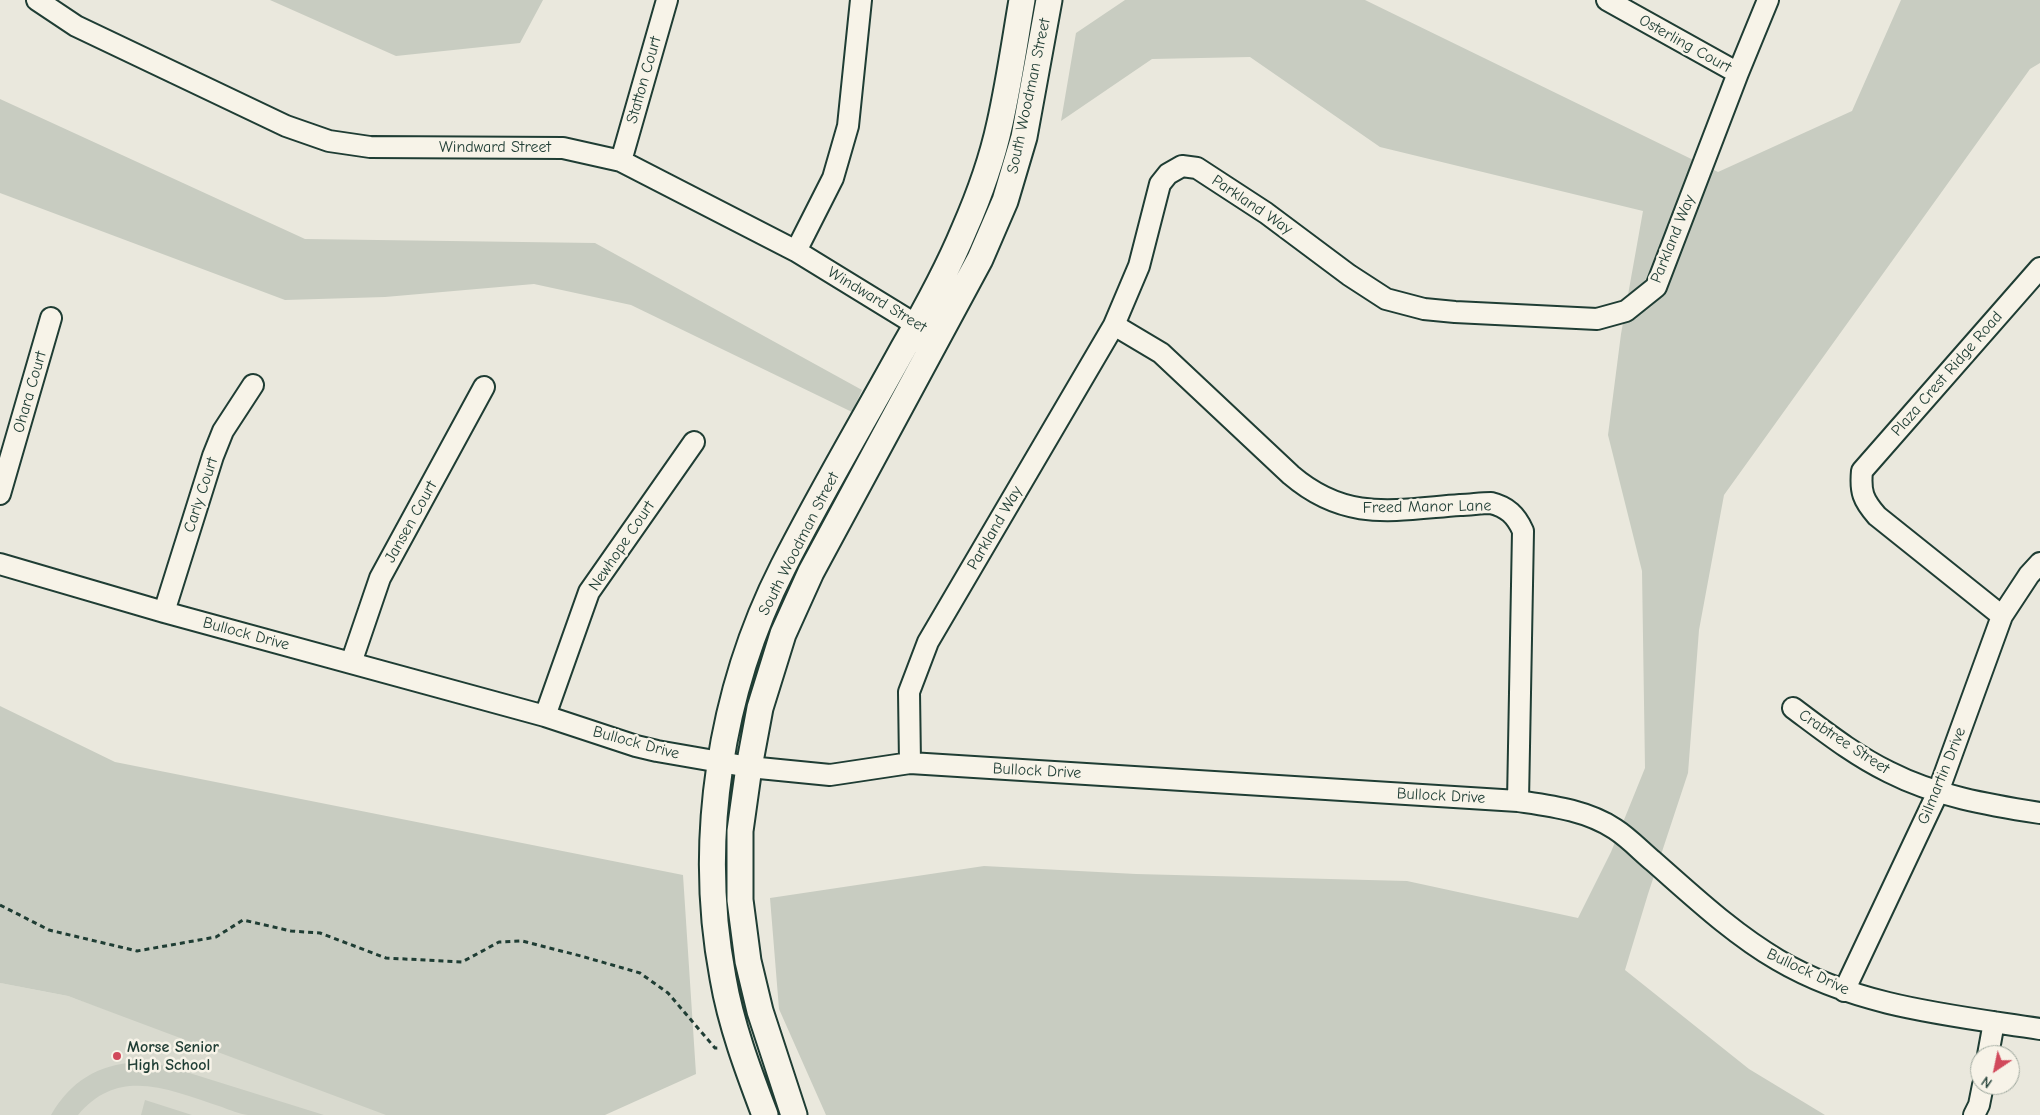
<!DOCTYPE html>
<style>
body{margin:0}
#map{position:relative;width:2040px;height:1115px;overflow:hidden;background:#eae8dd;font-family:"Comic Neue",sans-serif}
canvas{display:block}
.north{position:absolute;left:1970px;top:1045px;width:50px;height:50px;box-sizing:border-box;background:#f7f3e8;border:1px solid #a1aaa0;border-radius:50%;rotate:214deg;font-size:14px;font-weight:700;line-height:20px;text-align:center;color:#1f3d34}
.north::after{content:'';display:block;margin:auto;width:18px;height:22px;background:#d1495b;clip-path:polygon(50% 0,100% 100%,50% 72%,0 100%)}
</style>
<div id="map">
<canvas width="2040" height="1115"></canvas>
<div class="north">N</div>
</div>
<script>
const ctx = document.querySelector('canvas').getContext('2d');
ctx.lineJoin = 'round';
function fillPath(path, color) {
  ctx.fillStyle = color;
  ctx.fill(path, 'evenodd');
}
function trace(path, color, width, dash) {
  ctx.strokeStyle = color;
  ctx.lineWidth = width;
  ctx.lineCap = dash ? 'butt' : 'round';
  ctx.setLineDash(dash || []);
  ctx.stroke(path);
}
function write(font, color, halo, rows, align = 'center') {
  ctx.font = font + ' "Comic Neue",sans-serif';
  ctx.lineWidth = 5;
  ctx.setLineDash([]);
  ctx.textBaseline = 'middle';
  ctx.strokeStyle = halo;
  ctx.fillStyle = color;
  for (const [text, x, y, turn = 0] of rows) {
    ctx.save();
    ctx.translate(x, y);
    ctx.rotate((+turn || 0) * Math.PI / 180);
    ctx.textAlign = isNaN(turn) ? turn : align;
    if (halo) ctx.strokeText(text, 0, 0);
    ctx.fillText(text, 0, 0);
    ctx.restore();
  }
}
const built = new Path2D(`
 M0 983 68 996 399 1115H0Z`);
const green = new Path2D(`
 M270 0H543L520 43 396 56Z
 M1125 0H1365L1718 172 1852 111 1901 0H2040V63L2030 69 1724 495 1699 630 1688 773 1648 894 1625 970 1749 1069 1825 1115H826L779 1009 770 898 984 866 1136 874 1407 881 1578 918 1611 852 1645 768 1642 571 1608 435 1621 334 1643 211 1380 147 1250 57 1152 59 1061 121 1076 33Z
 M0 99 305 239 595 243 862 390 852 412 631 305 534 284 385 297 285 300 0 193Z
 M0 706 115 762 683 875 696 1074 605 1115H386L68 996 0 983Z
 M137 1062 167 1066 324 1115C299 1115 272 1115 248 1115 239 1114 230 1110 222 1107 171 1091 120 1065 78 1115H51C71 1081 97 1065 137 1062Z
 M145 1100 192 1115H141Z`);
const path = new Path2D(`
 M0 905 49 930 137 951 216 937 243 920 291 931 320 933 386 958 462 962 499 942 522 941 581 956 640 973 668 993 715 1048H721`);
const minor = new Path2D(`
 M37 0 76 26 286 126 329 141 370 147 563 148 621 161 796 251 928 332
 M1607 0 1738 73
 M621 161 667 0
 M796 251 833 178 848 126 861 0
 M1114 325 1161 353 1291 475C1346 522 1393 510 1460 505 1470 505 1480 503 1491 503 1507 507 1516 515 1523 531L1518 801
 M0 494 51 318
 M0 564 164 612 545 716 636 746 657 751 749 767 830 775 910 763 1518 801C1551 806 1586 810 1615 829 1629 838 1641 851 1653 861 1693 896 1732 933 1778 960 1858 1007 1950 1015 2040 1029
 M164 612 213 456 223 431 253 385
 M2002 616 1877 516C1863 500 1860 492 1862 471L2040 268
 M351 663 380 578 484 387
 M1793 708C1824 731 1854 755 1889 772 1936 796 1988 805 2040 813
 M545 716 589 592 694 442
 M910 763 909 692 928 642 1114 325 1139 266 1160 184 1168 174 1182 166 1197 168 1266 213 1349 275 1386 299 1424 309 1455 312 1597 319 1626 311 1656 287 1738 73 1768 0
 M1844 991 1938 792 2002 616 2029 575 2040 563
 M1988 1055 1994 1022
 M1974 1115 1979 1105 1983 1085`);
const major = new Path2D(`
 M765 1115C748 1070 731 1025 723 978 697 841 720 691 783 567 821 492 864 420 904 347 926 309 947 271 964 230 979 196 992 160 1000 123 1009 83 1015 41 1022 0
 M794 1115 760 1011 748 961 740 900V831L749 767 760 708 783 634 811 572 980 259 1005 201 1024 137 1049 0`);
const markers = [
 [117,1056,5,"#d1495b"]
];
const streetNames = [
 ["Osterling Court",1685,44,29],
 ["Statton Court",644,80,-74],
 ["South Woodman Street",1029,96,-78],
 ["Windward Street",495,147],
 ["Parkland Way",1252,205,34],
 ["Parkland Way",1673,239,-68],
 ["Windward Street",877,300,31],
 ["Plaza Crest Ridge Road",1947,374,-49],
 ["Ohara Court",30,392,-74],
 ["Carly Court",201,495,-72],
 ["Freed Manor Lane",1427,507,-1],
 ["Jansen Court",411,522,-61],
 ["Parkland Way",995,528,-60],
 ["South Woodman Street",799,544,-63],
 ["Newhope Court",622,546,-56],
 ["Bullock Drive",246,634,15],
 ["Crabtree Street",1844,742,33],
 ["Bullock Drive",636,743,15],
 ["Bullock Drive",1037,771,3],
 ["Gilmartin Drive",1942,776,-68],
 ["Bullock Drive",1441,796,3],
 ["Bullock Drive",1808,972,25]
];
const poiNames = [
 ["Morse Senior",127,1047],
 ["High School",127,1065]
];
fillPath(built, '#d9dacf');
fillPath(green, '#c8ccc1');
trace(minor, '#1f3d34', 24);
trace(major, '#1f3d34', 29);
trace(path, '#1f3d34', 3, [5, 4]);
trace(minor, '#f7f3e8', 20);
trace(major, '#f7f3e8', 25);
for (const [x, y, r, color] of markers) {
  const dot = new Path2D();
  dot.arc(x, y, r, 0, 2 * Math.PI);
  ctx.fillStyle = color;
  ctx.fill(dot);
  trace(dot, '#f7f3e8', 2);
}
write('16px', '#1f3d34', '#f7f3e8', streetNames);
write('bold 16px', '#1f3d34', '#f7f3e8', poiNames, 'left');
</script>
